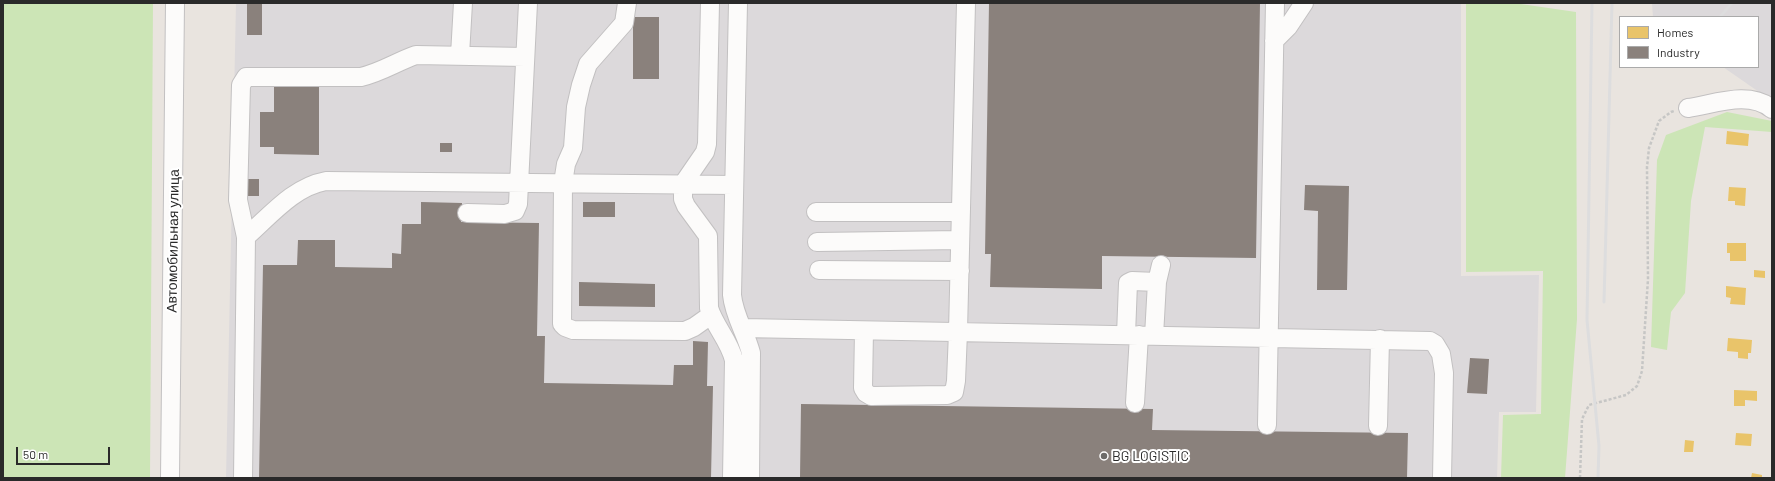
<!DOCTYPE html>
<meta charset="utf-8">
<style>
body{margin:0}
#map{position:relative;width:1775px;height:481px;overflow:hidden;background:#e9e4df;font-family:Barlow,sans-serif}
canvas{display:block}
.frame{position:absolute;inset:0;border:4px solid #2a2a2a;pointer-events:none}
.legend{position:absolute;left:1619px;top:16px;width:140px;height:52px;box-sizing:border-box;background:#fff;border:1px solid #aaa;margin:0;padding:5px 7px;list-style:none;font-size:12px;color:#2a2a2a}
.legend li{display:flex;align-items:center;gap:8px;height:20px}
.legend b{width:20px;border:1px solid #aaa}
.scale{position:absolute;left:16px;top:447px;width:94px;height:18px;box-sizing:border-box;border:2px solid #2a2a2a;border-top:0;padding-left:5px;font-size:12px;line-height:14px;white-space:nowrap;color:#2a2a2a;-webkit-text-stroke:3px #fff;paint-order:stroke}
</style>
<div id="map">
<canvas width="1775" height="481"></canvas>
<div class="frame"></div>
<ul class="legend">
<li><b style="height:11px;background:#e9c46a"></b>Homes</li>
<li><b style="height:11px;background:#8a817c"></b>Industry</li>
</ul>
<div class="scale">50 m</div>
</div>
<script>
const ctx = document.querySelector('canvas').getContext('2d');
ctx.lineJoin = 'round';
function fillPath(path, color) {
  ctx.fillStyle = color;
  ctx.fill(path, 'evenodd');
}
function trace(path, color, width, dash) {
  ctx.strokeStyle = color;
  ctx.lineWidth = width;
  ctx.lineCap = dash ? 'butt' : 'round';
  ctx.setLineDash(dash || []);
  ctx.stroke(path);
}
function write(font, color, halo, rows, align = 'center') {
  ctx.font = font + ' Barlow,sans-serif';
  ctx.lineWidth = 4;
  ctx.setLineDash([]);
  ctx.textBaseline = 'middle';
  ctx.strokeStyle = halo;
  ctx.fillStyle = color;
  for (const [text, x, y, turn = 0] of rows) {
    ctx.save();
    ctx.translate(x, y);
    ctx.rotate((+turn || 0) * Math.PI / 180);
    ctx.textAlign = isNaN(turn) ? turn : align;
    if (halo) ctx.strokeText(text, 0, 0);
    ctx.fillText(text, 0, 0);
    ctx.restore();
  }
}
const industrial = new Path2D(`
 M236 3H1461V276L1539 275 1536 412H1499L1497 478H226Z
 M1652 3H1772V101L1723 67H1758V17H1653Z`);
const green = new Path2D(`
 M3 3H153L150 478H3Z
 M1466 3H1514L1576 12 1577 319 1565 478H1501L1503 415 1541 414 1543 271 1466 272Z
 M1727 112 1772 121V132L1705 127 1691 201 1685 293 1671 312 1667 350 1651 347 1657 160 1666 135Z`);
const homes = new Path2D(`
 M1727 131 1749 134 1748 146 1726 144Z
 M1729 187 1746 188 1745 206 1735 205V201H1728Z
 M1727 243H1746V261H1730V253H1727Z
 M1754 270 1765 271V278L1754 277Z
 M1726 286 1746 288 1745 305 1730 304 1731 298 1726 297Z
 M1728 338 1752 340 1751 353H1748V359L1738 358V352L1727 351Z
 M1734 390 1757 391V401L1745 400V406H1734Z
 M1736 433 1752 434 1751 446 1735 445Z
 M1685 440 1694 441 1693 452H1684Z
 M1752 473 1762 475V478H1751Z`);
const industry = new Path2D(`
 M247 3H262V35H247Z
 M989 3H1260L1256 258 1102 256V289L990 287 991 254H985Z
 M633 17H659V79H633Z
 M274 84 319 85V155L274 154V147H260V112H274Z
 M440 143H452V152H440Z
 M244 179H259V196H244Z
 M1305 185 1349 186 1347 290H1317L1318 211 1304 210Z
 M421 202 462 203 461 222 539 223 537 336H545L544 383 673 385 674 365H693V341L708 342 707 386H713L711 478H259L263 265H297L298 240H335V267L392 268V253L401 254 402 224H421Z
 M583 202H615V217H583Z
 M579 282 655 284V307L579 306Z
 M1470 358 1489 359 1487 394 1467 393Z
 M801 404 1153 409 1152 430 1408 433 1407 478H800Z`);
const path = new Path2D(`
 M1580 478 1582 419 1589 405 1626 395 1637 386 1642 371 1648 279 1647 167 1649 148 1659 121 1671 112 1674 111`);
const minor = new Path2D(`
 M627 3 624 23 588 64 581 85 576 107 573 148 566 164 563 183 562 324 565 327 573 330 685 331 694 327 711 315
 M710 3 707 144 705 152 683 184V199L686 206 708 236 709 308C715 327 729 340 734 360L732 478
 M738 3 732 295C734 316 746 333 751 353L750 478
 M1274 41 1288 27 1304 3
 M460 55 463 3
 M1688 108C1715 104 1749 90 1772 109
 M816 212H961
 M467 213 505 214 515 211 518 204 528 3
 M246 237 238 200 241 85 246 77H361C382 72 396 62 416 55L525 57
 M817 242 960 240
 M819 270 960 271
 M1157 282 1161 265
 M743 328 1430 341 1435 344 1441 354 1444 373 1442 478
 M864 331 863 388 866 393 871 396 947 395 954 392 956 381 958 332 966 3
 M1126 335 1128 283 1132 281 1157 282 1154 336
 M1135 403 1139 335
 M1267 425 1275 3
 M1378 426 1380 339
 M170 478 175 3
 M243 478 246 237C270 216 293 187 326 181L734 185`);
const rail = new Path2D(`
 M1592 3 1587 320 1599 446 1598 478
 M1720 17 1732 3
 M1604 302 1612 3`);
const markers = [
 [1104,456,4,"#6d6b69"]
];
const streetNames = [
 ["Автомобильная улица",173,241,-89]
];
const poiNames = [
 ["BG LOGISTIC",1112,456]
];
fillPath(industrial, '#dcd9db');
fillPath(green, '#cce5b6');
fillPath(homes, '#e9c46a');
fillPath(industry, '#8a817c');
trace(minor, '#c2c0c1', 20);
trace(path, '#c6c6c5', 2.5, [3, 2]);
trace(minor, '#fcfbfa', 18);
trace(rail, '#ddddde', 3);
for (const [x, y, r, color] of markers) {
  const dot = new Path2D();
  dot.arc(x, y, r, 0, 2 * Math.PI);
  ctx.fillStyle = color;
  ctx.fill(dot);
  trace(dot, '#fff', 1.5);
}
write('14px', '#2a2a2a', '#fff', streetNames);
write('14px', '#2a2a2a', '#fff', poiNames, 'left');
</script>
